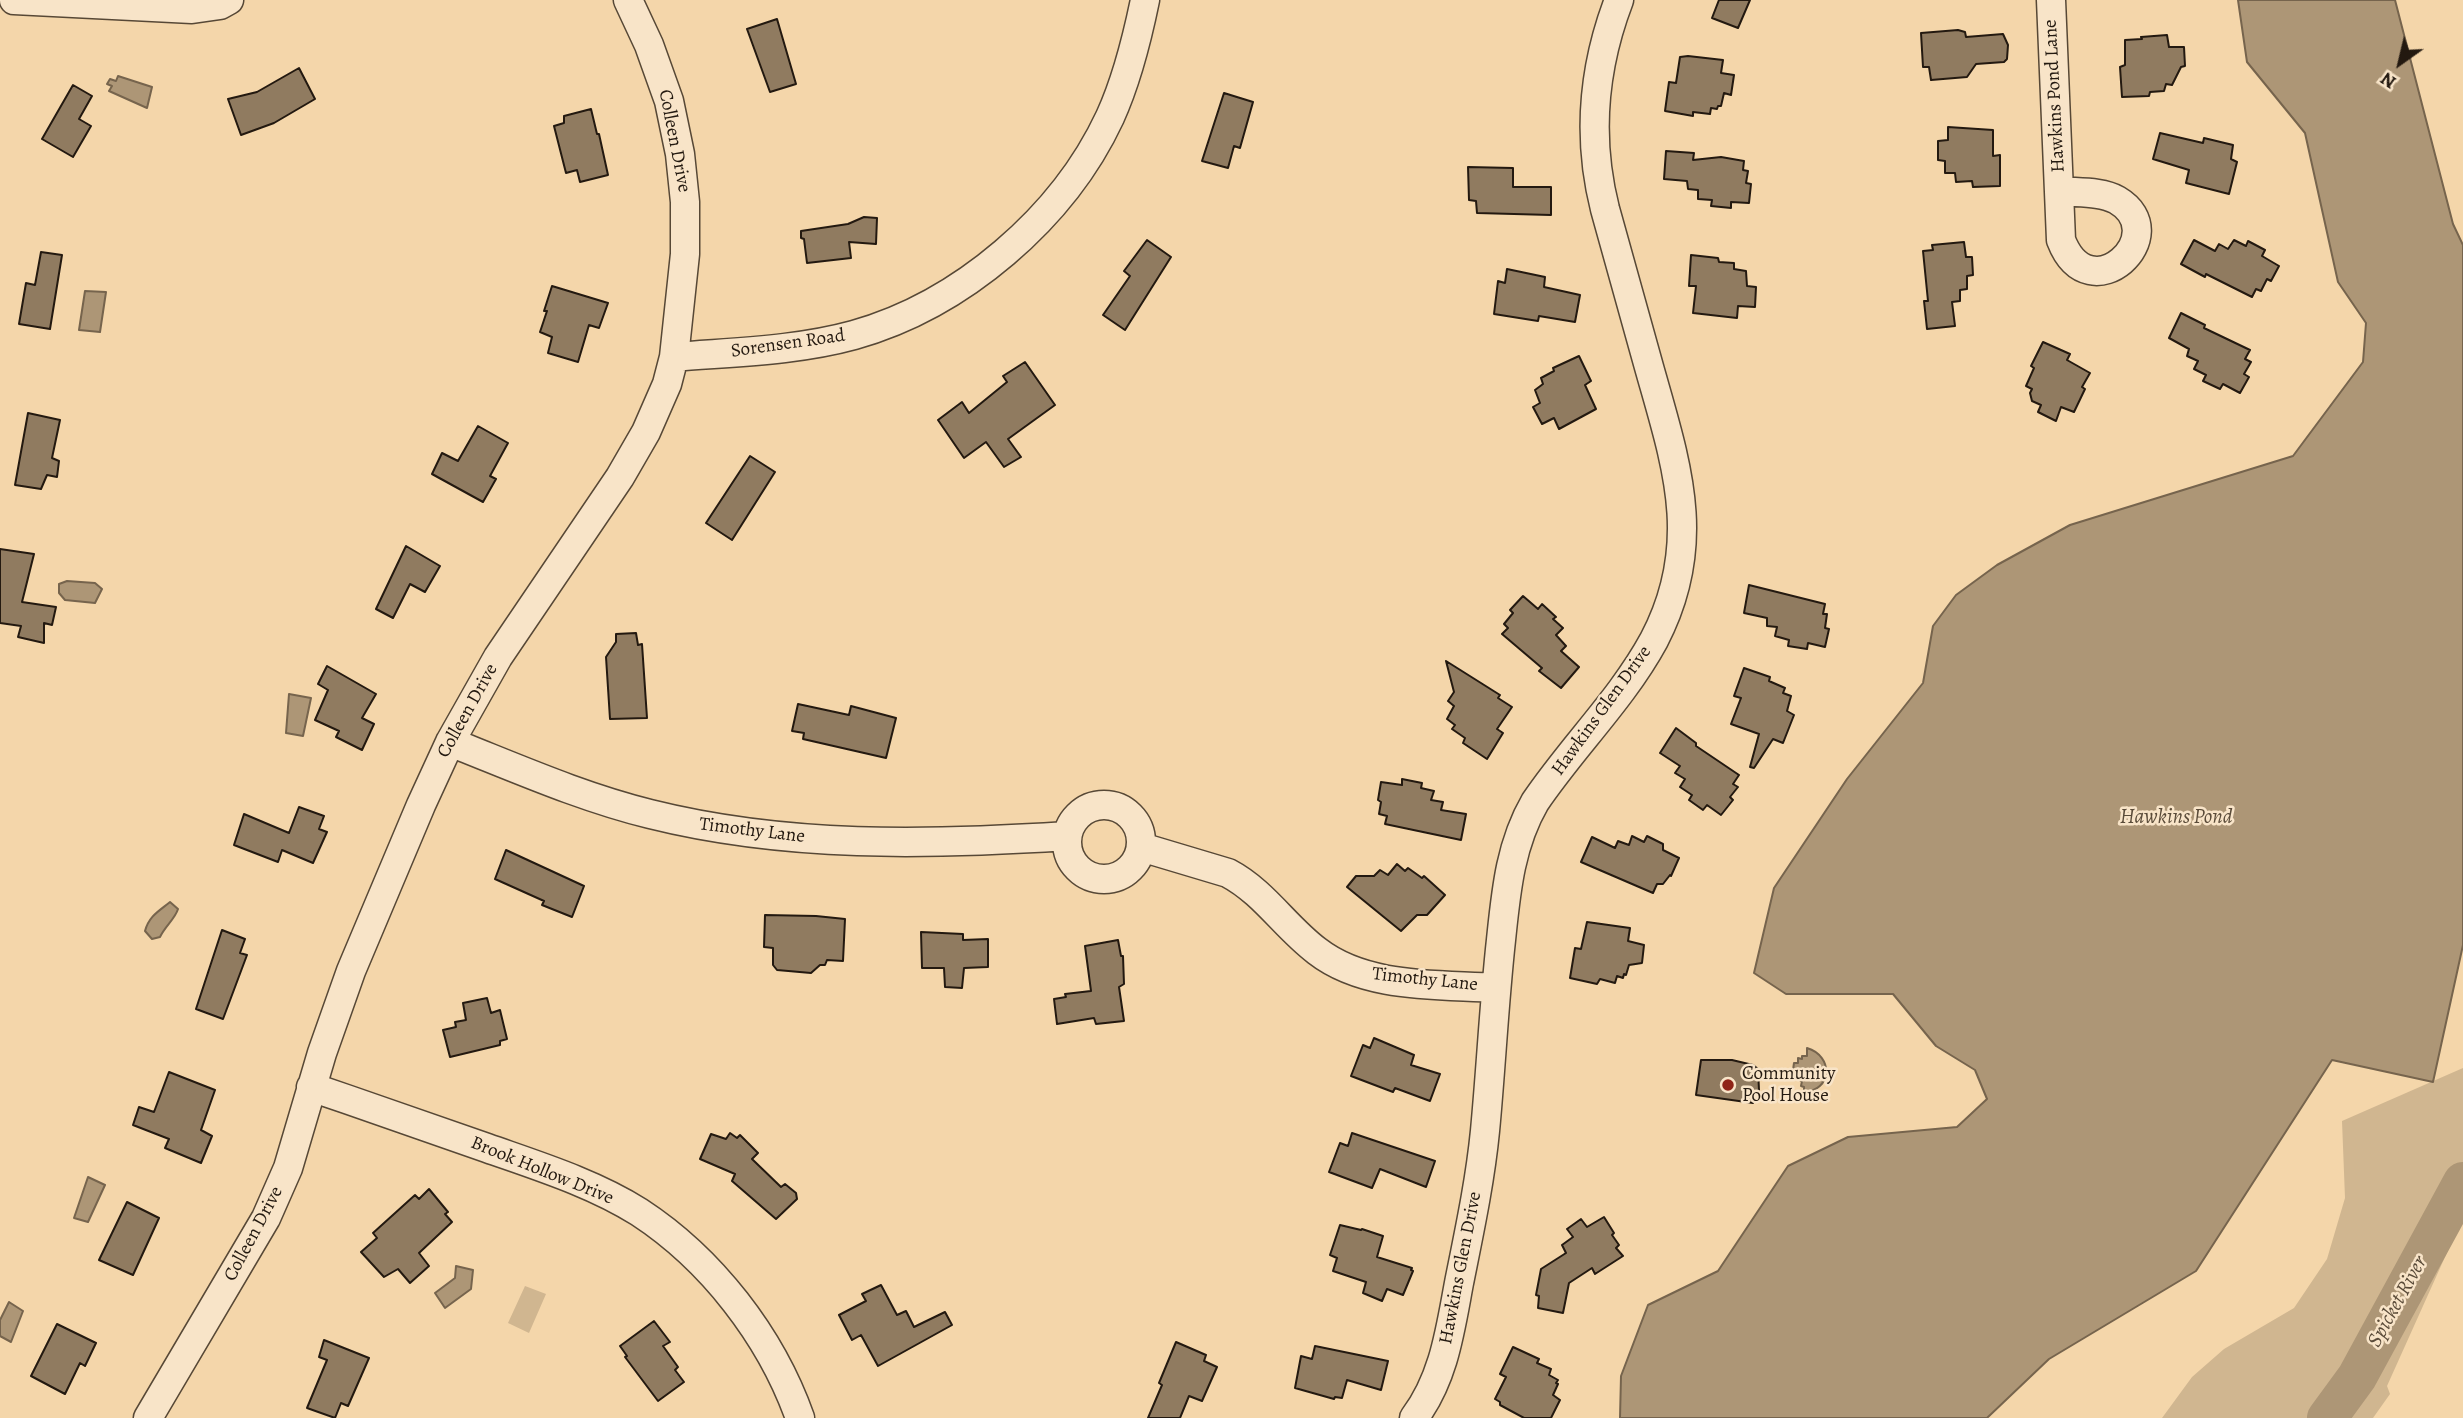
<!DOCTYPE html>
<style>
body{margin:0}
#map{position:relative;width:2463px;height:1418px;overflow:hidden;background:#f4d6aa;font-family:Alegreya,serif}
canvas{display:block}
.north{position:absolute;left:2365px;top:28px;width:70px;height:70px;-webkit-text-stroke:5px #f8e4c8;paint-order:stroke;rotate:214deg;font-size:19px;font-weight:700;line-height:28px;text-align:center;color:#231910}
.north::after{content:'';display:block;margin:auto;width:24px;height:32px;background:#231910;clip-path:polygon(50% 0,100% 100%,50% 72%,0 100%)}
</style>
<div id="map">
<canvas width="2463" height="1418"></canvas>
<div class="north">N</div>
</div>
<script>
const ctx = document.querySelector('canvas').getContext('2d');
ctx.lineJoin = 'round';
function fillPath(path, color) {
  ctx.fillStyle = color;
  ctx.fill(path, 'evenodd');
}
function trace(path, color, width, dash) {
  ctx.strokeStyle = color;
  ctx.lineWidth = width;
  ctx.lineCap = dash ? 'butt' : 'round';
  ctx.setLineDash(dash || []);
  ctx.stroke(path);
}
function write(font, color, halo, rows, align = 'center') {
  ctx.font = font + ' Alegreya,serif';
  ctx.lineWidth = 5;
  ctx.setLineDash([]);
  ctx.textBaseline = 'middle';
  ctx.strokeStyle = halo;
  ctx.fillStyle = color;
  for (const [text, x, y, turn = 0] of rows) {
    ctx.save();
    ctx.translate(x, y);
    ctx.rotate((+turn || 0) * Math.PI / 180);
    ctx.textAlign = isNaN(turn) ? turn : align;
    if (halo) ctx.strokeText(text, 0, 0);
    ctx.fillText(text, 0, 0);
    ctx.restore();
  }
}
const green = new Path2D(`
 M2463 1068V1217L2387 1386 2390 1394 2373 1418H2162L2192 1377 2224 1349 2294 1308 2327 1259 2345 1198 2342 1121Z
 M525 1286 546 1294 529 1333 508 1323Z`);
const water = new Path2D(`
 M2238 0H2395L2453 224 2463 245V945L2433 1082 2332 1060 2196 1271 2049 1359 1987 1418H1620L1621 1376 1648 1305 1718 1271 1788 1166 1848 1137 1957 1127 1987 1099 1975 1070 1936 1046 1893 994H1786L1754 973 1774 888 1847 779 1923 683 1933 626 1956 595 1997 565 2070 525 2293 456 2363 362 2366 323 2338 282 2305 133 2247 62Z
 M118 76 152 87 147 108 109 91 112 86 107 84 110 79 116 81Z
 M85 291 106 292 100 332 79 330Z
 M67 581 95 583 102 589 95 603 65 600 59 593V584Z
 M289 694 311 698 303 736 286 733Z
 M170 902 178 909C175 919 165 926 160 937L152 939 145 931C149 916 159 911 170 902Z
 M1807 1048C1834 1056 1832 1091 1804 1092V1087L1801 1086 1802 1081 1792 1077 1794 1063H1798V1058L1802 1059V1056H1807Z
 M88 1177 105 1185 88 1222 74 1218Z
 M456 1266 473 1270 471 1289 445 1308 435 1293 455 1278Z
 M9 1302 23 1311 11 1342 0 1336V1320Z`);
const river = new Path2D(`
 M2327 1418 2357 1377 2463 1182`);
const building = new Path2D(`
 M1719 0H1750L1738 28 1712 18Z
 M777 19 796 84 770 92 747 29Z
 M1958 30 1965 32 1966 37 2003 34 2008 45 2007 59 2004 62 1976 64 1967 77 1931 80 1929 67H1923L1921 33Z
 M2167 35 2169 47H2184L2185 66 2181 67 2172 85 2166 84 2164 91 2150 92 2149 96 2122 97 2120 67 2125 65V40L2142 39 2141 37Z
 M1688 56 1723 60 1721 73 1734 75 1731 95 1724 93 1721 106H1718L1717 109 1711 108 1710 114 1693 112V116L1665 111 1669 82 1676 83 1680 57Z
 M299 68 315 99 274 123 241 135 228 99 257 92Z
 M73 85 92 96 79 119 91 126 73 157 42 139Z
 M1224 93 1253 102 1240 148 1234 146 1228 168 1202 161Z
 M591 109 597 134H599L608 175 580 182 577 170 566 173 554 126 564 123V116Z
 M1948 127 1993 130V156L2000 155V186L1973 187 1972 181 1956 182 1955 173H1945V161L1938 160V141L1948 140Z
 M2160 133 2203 143 2204 138 2233 145 2231 159 2237 162 2229 194 2186 183 2189 170 2153 159Z
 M1666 151 1694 153 1693 160 1721 157 1744 161 1743 170 1748 171 1746 183 1751 184 1749 203 1731 202V208L1711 206 1712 200 1698 199V190L1688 189 1687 181 1664 179Z
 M1468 167 1513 168V187H1551V215L1477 213 1476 201 1469 200Z
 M864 217 877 218 876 244 849 242 851 258 807 263 804 239 801 238V231L848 224Z
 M1147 240 1171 257 1125 330 1103 315 1130 276 1124 271Z
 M2194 240 2215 251 2219 244 2228 249 2234 240 2246 246 2248 241 2265 250 2262 256 2279 266 2271 281 2267 279 2261 291 2256 289 2252 297 2206 274 2205 277 2181 264Z
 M1964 242 1966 257H1972L1973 275 1967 276V289L1960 290V301L1952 302 1955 326 1927 329 1924 301H1928L1923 251 1933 250 1932 245Z
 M41 252 62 255 50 329 19 324 26 283 35 285Z
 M1691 255 1718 258 1719 262 1734 263V269L1746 271 1747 286 1756 287 1755 307 1738 306 1737 318 1693 313 1696 286H1689Z
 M1507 269 1545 277 1544 287 1580 295 1575 322 1539 316 1538 321 1494 314 1498 281 1505 283Z
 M552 286 608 303 599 328 589 325 578 362 548 353 552 337 540 332 547 311H544Z
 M2181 313 2205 325 2204 328 2250 350 2245 359 2251 362 2244 374 2249 377 2240 393 2223 384 2220 389 2203 381 2206 375 2194 369 2198 361 2187 356 2189 349 2169 338Z
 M2043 342 2070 354 2067 360 2090 373 2082 387 2085 389 2074 412 2061 407 2056 421 2038 412 2041 405 2032 401 2030 393 2032 389 2026 386 2034 368 2031 366Z
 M1579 356 1591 381 1585 385 1596 409 1559 429 1554 418 1542 424 1533 407 1540 403 1535 390 1543 384 1541 378 1554 371 1553 368Z
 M1025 362 1055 405 1008 439 1021 457 1004 467 986 442 964 458 938 420 962 402 969 413 1007 382 1003 376Z
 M28 413 60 420 52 458 59 461 57 477 47 475 41 489 15 485Z
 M478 426 508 443 490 476 496 479 483 502 432 474 442 453 458 461Z
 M750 456 775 472 732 540 706 523Z
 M406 546 440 566 425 592 410 584 393 618 376 609Z
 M0 549 34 554 22 602 56 607 52 625 44 623V643L18 637 21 626 0 623Z
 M1749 585 1825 604 1823 614H1827L1825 628 1829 629 1825 647 1808 643 1807 649 1788 646 1789 640 1775 636 1777 627 1767 626V618L1744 613Z
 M1523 596 1538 609 1542 604 1556 617 1553 619 1563 628 1556 635 1566 646 1561 651 1579 667 1561 688 1539 671 1542 668 1502 634 1508 628 1504 624 1513 613 1510 610Z
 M636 633 638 645 642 644 647 718 610 719 606 657 616 642V634Z
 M1446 661 1500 695 1498 698 1512 707 1497 729 1503 733 1487 759 1463 743 1465 738 1452 729 1455 725 1447 719 1454 706 1448 701 1454 692Z
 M327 666 376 694 362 718 374 724 362 750 336 737 339 731 315 720 328 690 318 684Z
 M1744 668 1770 677 1769 681 1785 688 1783 693 1791 696 1787 711 1794 715 1783 743 1773 739 1754 768 1750 767 1759 734 1731 724 1741 698 1734 696Z
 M798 704 849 715 851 706 896 718 886 758 803 739 804 733 792 731Z
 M1676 728 1696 743V746L1739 775 1733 784 1738 787 1730 797 1733 800 1721 815 1707 805 1703 810 1689 800 1692 795 1680 787 1685 779 1675 773 1680 766 1660 753Z
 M1402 779 1422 783 1421 788 1434 791 1431 800 1443 802 1441 810 1466 814 1461 840 1385 824 1387 816 1379 814 1381 802 1378 800 1381 782 1402 785Z
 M299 807 324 816 319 829 327 832 313 863 282 850 278 862 234 845 244 814 289 833Z
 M1632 836 1644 842 1647 836 1663 844V850L1679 858 1671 876 1670 875 1663 884H1657L1653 893 1581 862 1592 837 1615 848 1618 841 1629 845Z
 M506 850 584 886 572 917 542 905 544 901 495 879Z
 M1397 864 1405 871 1408 868 1422 878 1424 876 1445 895 1427 915H1417L1401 931 1347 887 1356 876H1374L1380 870 1388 875Z
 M765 915 816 916 845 919 843 961 827 960 825 965H820L811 973 777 970 773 965V948L764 947Z
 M1587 922 1630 928 1628 941 1644 945 1642 963 1629 965 1626 975 1624 974 1623 978 1617 976 1615 983 1600 979 1597 984 1570 978 1575 948 1581 949Z
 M222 930 245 939 240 953 247 955 223 1019 196 1009Z
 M921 932 963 934V940L988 939V967L964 968 962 988 945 987 944 968H922Z
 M1118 940 1121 956H1123L1124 984 1119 987 1124 1021 1096 1024 1094 1018 1057 1024 1054 999 1066 997 1065 994 1091 991 1085 946Z
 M487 998 491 1013 500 1010 507 1039 500 1041V1045L450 1057 443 1030 456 1027 455 1022 466 1020 463 1003Z
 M1374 1038 1414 1055 1411 1065 1440 1074 1430 1101 1395 1088 1393 1092 1351 1076 1363 1045 1370 1048Z
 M1701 1060H1732L1753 1065 1758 1069 1759 1090 1755 1092 1753 1103 1696 1095Z
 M169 1072 215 1090 201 1130 212 1136 201 1163 165 1148 169 1139 133 1125 139 1107 154 1112Z
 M730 1133 737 1138 740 1135 758 1153 752 1159 781 1187 785 1184 796 1193 797 1199 776 1219 732 1181 735 1174 700 1159 711 1134 726 1139Z
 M1352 1133 1435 1161 1426 1187 1380 1169 1372 1188 1329 1172 1340 1143 1348 1146Z
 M429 1189 448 1212 445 1214 452 1222 419 1253 429 1266 410 1283 398 1269 384 1277 361 1252 377 1238 373 1233 415 1195 419 1199Z
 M127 1202 159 1218 133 1275 99 1260Z
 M1604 1217 1614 1233 1612 1235 1619 1245 1616 1248 1623 1256 1595 1274 1592 1268 1569 1283 1563 1313 1538 1308 1539 1296 1536 1295 1541 1269 1566 1253 1562 1245 1573 1237 1567 1229 1581 1219 1587 1227Z
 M1340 1225 1361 1230 1362 1229 1383 1236 1377 1257 1412 1268 1411 1270 1413 1271 1403 1295 1387 1289 1382 1301 1363 1293 1366 1282 1333 1271 1337 1258 1330 1255Z
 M881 1285 897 1315 906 1311 914 1327 945 1312 952 1325 878 1366 861 1335 852 1340 839 1315 866 1301 862 1294Z
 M654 1321 670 1342 663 1346 678 1367 675 1370 684 1382 658 1401 625 1357 627 1356 620 1346Z
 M57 1324 96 1343 85 1366 80 1363 65 1394 31 1376Z
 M324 1340 369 1358 348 1406 341 1403 335 1418 307 1408 327 1360 319 1357Z
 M1176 1342 1206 1355 1204 1361 1217 1367 1202 1401 1189 1396 1180 1418H1148L1162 1385 1159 1383Z
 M1315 1346 1388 1361 1381 1390 1347 1380 1342 1398 1335 1397 1334 1399 1295 1388 1301 1356 1312 1359Z
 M1513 1347 1539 1359 1537 1363 1551 1369 1549 1375 1558 1380 1556 1383 1558 1384 1553 1395 1560 1400 1551 1418H1524L1500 1405V1402L1495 1399 1506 1377 1500 1374Z`);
const minor = new Path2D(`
 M14 0 192 9 220 5 229 0
 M2051 0 2061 240C2090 315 2175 234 2117 200 2101 191 2077 193 2059 191
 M674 357C733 352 796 351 854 335 961 305 1063 218 1110 117 1127 80 1137 39 1145 0
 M450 742C516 768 581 797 650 814 786 848 928 845 1067 836
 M1067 842a37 37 0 1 1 74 0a37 37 0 1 1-74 0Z
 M1141 847 1228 873C1264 892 1285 927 1317 951 1366 989 1438 984 1496 988
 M311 1087C370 1107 429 1128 487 1148 538 1166 593 1183 639 1212 711 1259 771 1336 800 1418
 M148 1418 266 1218 288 1168 322 1053 351 971 421 805 450 742 498 657 620 477 646 432 667 384 674 357 685 254V202L680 154 669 101 649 45 628 0
 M1414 1418C1444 1378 1450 1331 1459 1283 1469 1233 1480 1182 1485 1131 1491 1068 1494 1004 1501 940 1506 892 1510 845 1535 802 1572 747 1622 699 1654 640 1705 543 1676 463 1649 367 1634 314 1619 261 1605 209 1587 138 1593 68 1619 0`);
const markers = [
 [1728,1085,7,"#8f2418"]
];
const streetNames = [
 ["Hawkins Pond Lane",2055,96,-93],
 ["Colleen Drive",674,141,79],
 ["Sorensen Road",788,344,-8],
 ["Colleen Drive",468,711,-61],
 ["Hawkins Glen Drive",1602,711,-54],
 ["Timothy Lane",752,831,7],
 ["Timothy Lane",1425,980,6],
 ["Brook Hollow Drive",542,1171,22],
 ["Colleen Drive",254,1234,-62],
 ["Hawkins Glen Drive",1461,1268,-79]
];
const poiNames = [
 ["Community",1742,1074],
 ["Pool House",1742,1096]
];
const waterNames = [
 ["Hawkins Pond",2176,818],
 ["Spicket River",2398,1302,-61]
];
fillPath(green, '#d0b690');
fillPath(water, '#ad9676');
trace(water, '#76644d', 2);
trace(river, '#ad9676', 40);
fillPath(building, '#907b60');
trace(building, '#231910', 2);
trace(minor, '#574836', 31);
trace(minor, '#f8e4c8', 28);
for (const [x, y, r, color] of markers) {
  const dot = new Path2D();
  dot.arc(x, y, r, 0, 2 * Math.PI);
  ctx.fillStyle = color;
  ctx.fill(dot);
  trace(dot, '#f8e4c8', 2.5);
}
write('19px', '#231910', '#f8e4c8', streetNames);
write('19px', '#231910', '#f8e4c8', poiNames, 'left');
write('italic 21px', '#5a4b39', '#f8e4c8', waterNames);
</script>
